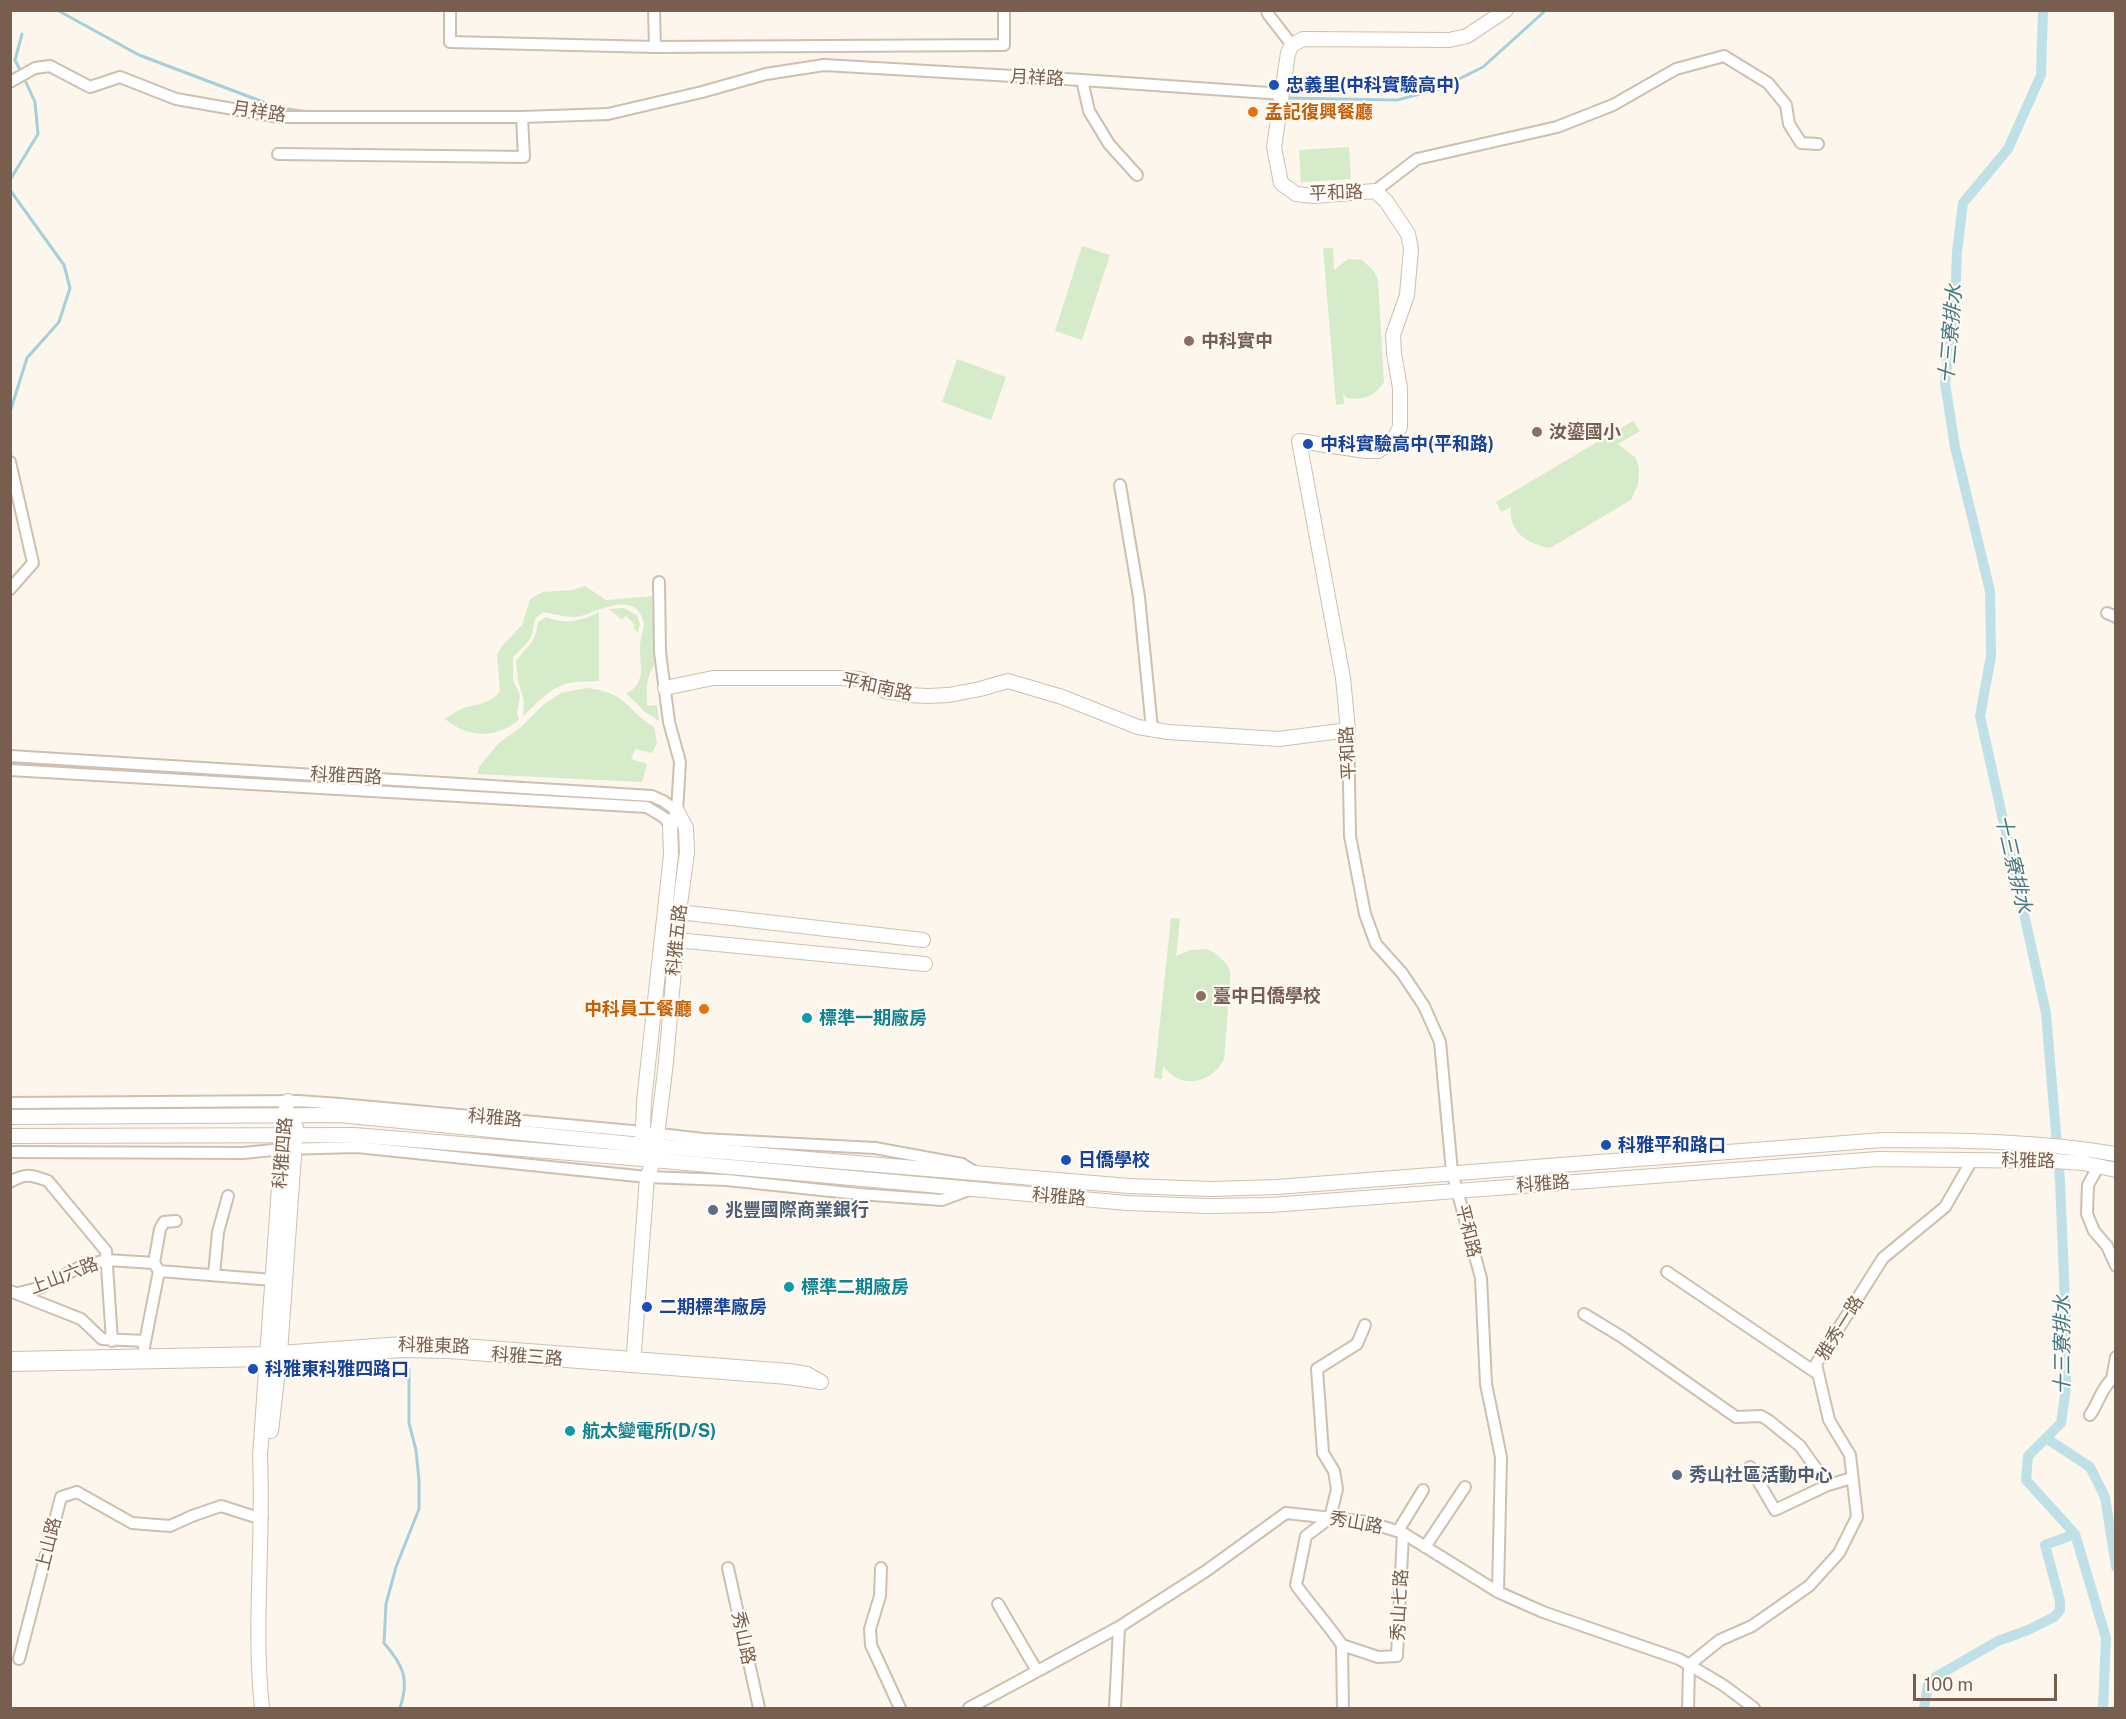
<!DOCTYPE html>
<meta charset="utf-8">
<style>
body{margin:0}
#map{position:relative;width:2126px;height:1719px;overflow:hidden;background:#fcf6ec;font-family:"Public Sans",sans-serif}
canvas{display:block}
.frame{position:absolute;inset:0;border:12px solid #785e4e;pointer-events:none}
.scale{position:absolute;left:1913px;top:1674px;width:144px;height:27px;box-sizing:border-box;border:3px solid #785e4e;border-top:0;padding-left:8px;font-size:18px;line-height:21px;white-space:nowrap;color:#785e4e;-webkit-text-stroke:4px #fffaf3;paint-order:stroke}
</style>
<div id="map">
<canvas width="2126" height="1719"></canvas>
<div class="frame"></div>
<div class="scale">100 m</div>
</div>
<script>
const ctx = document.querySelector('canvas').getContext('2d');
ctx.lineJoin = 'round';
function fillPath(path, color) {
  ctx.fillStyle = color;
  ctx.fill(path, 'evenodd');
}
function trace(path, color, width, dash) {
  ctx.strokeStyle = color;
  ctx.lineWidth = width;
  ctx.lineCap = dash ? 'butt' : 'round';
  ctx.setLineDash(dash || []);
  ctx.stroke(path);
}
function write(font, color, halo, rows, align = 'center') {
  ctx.font = font + ' "Public Sans","Noto Sans TC",sans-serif';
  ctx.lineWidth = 4.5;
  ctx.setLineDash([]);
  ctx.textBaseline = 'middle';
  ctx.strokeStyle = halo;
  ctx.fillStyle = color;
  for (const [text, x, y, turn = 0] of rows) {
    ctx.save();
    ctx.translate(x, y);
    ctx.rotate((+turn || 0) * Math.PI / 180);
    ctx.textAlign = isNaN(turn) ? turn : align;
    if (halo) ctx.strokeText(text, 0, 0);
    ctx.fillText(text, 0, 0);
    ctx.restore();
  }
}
const green = new Path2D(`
 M1349 147 1351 179 1301 182 1299 150Z
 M1082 246 1110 255 1082 340 1055 331Z
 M1323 248H1333L1334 270 1348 259 1362 260 1374 271 1378 280 1384 382C1375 396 1363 401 1347 398L1343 394 1344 404 1336 405Z
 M957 359 1006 377 991 420 942 402Z
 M1633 421 1640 431 1618 444 1636 458 1639 468 1638 484 1631 500 1550 548C1528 544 1508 532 1511 507L1501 512 1496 502Z
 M585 586 606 600 652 596 654 666C645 679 647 692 647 706L657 705 659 721 644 711 626 693C637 690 642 677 641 667 640 655 639 645 642 634 643 629 645 625 643 620 634 591 599 611 581 616 568 619 557 614 544 612L535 618 532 635 527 643 513 657V680L520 695 517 713 519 720C495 739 468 738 445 719 451 715 459 709 466 707 479 704 492 703 500 691L497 655 502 646 522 625 530 599 543 592 572 590Z
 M623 608 637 615 640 624 638 633 633 628 635 625 626 616 622 620 609 609Z
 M599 612V681C591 682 583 681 575 682 551 685 540 701 523 716L524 701 518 680 516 661C529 644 535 644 538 622L546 617C564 625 582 621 599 612Z
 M587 688C627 692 626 710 654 727L657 743 652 753 635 749 631 759 647 764 642 782 477 774 479 767 499 743 520 728 544 704 561 693Z
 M1171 918 1180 919 1176 956 1191 950 1206 949 1215 953 1227 964 1230 972V983L1224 1060C1210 1084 1180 1090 1163 1066L1162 1079 1154 1078Z`);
const stream = new Path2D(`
 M57 10 139 55 279 108 310 112
 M21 72 15 60 22 34
 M1286 98 1397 100 1439 89 1483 67 1546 10
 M10 180 38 134 35 102 24 78
 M10 190 64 265 70 288 59 322 27 358 10 412
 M400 1708C410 1679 403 1665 384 1643L386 1604 396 1567 419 1509V1480L416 1450 409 1423V1369`);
const canal = new Path2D(`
 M2043 10 2041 75 2008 149 1963 203 1957 252 1955 305 1945 383 1955 447 1990 591 1991 656 1980 716 2046 1013 2060 1181 2066 1328V1388L2061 1423 2028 1456 2026 1480 2075 1534 2106 1638 2103 1708
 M2046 1438 2090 1467 2105 1497 2116 1567
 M1924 1708 1928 1684 1937 1676 1998 1641 2028 1630 2054 1617 2060 1610V1601L2045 1545 2075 1534`);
const minor = new Path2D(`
 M450 10V42L655 47 1004 45V10
 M654 10 655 47
 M1267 10 1268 14 1292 45
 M1082 80 1089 111 1109 144 1137 175
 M10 82 35 68 50 66 90 87 120 77 176 99 279 117H522L608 114 702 92 766 74 824 65 1082 80 1283 94
 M278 154 524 157 522 117
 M1375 191 1417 159 1557 127 1613 105 1676 69 1724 56 1768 83 1786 105 1789 124 1801 143 1818 144
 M10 462 33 563 10 589
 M1120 485 1139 597 1152 729
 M659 582 660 652 669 722 680 762 677 811 674 816
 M2107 613 2116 617
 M1348 730 1350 836 1365 914 1376 944 1402 973 1424 1006 1440 1042 1452 1172 1481 1278 1486 1384 1501 1457 1498 1592
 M10 756 652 796 663 801 677 811
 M10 770 647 807 665 818 670 826
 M10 1103 299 1101 340 1104 643 1132 703 1139 875 1148 962 1164 976 1173
 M10 1152 243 1153 283 1149 357 1147 647 1177 727 1180 859 1194 942 1200 969 1190
 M2098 1167 2088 1185 2087 1214 2094 1231 2107 1246 2116 1266
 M10 1182C26 1173 31 1175 48 1181L106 1251 112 1341
 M154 1263 160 1229 164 1222 176 1221
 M1667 1272 1818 1374
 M214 1275 218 1232 228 1196
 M10 1291 81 1319 102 1339 145 1341
 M18 1293 39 1288 82 1266 107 1260 154 1263 159 1271 273 1280
 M1584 1314 1622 1337 1736 1417 1761 1416 1768 1420 1800 1446 1828 1485
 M144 1347 159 1271
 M2090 1415C2099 1402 2101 1389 2112 1379L2116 1357
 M1750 1467 1775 1510 1828 1485 1852 1478
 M1398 1531 1423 1490
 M1425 1547 1465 1487
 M728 1568 759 1708
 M881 1568 880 1596 870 1629 871 1645 900 1708
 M998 1604 1037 1671
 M1342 1645C1328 1624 1311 1606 1296 1585L1306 1536 1330 1518 1337 1489 1334 1471 1323 1453 1317 1369 1357 1344 1365 1325
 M19 1659 61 1497 77 1492 132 1523 170 1526 192 1516 221 1506 262 1519
 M1689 1665 1720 1640 1752 1626 1809 1586 1839 1553 1857 1517 1850 1455 1829 1420 1816 1364 1883 1258 1945 1207 1972 1160
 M969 1708 1119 1627 1206 1571 1286 1513 1368 1522 1403 1533 1498 1592 1543 1612 1679 1659 1723 1685 1754 1708
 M1115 1708 1119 1627
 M1343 1708 1342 1645 1378 1657 1397 1656 1403 1533
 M1688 1708 1689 1665`);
const tertiary = new Path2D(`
 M665 688 713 678H839L860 679 885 691 907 695 928 696 949 695 980 689 1008 681 1062 697 1138 727 1168 732 1279 739 1348 730 1343 678 1299 441 1366 451H1378L1393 441 1400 427V388L1394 353 1393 335 1407 295 1411 249 1408 234 1386 201 1375 191 1314 196 1296 194 1281 183 1274 147 1288 53 1292 45 1303 39 1449 40 1467 36 1506 10
 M679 912 923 940
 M676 940 925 964
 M10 1117 340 1115 642 1145 1129 1186 1211 1189 1277 1187 1883 1140C1961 1140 2039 1141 2116 1154
 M10 1136 354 1135 642 1159 1127 1203 1207 1206 1271 1205 1878 1159 2054 1161 2083 1163 2116 1170
 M642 1152 644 1101 671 855 670 826
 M10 1359 267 1354 402 1344 450 1345 789 1371 807 1374 821 1382 788 1377 449 1351 402 1350 267 1359 10 1364
 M633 1365 647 1177 654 1161 666 1062 679 912 687 852 686 828 677 811
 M271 1431 280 1353 296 1127
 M262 1708C253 1625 264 1540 260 1456L284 1116 288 1101`);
const markers = [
 [1274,85,6,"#1a4fb4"],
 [1253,112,6,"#e8710a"],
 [1189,341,6,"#8d6e63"],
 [1537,432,6,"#8d6e63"],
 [1308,444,6,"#1a4fb4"],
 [1201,996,6,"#8d6e63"],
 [704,1009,6,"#e8710a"],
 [807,1018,6,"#0f9aa8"],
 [1606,1145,6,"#1a4fb4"],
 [1066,1160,6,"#1a4fb4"],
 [713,1210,6,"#5c6f8a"],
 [789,1287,6,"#0f9aa8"],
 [647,1307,6,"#1a4fb4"],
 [253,1369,6,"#1a4fb4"],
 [570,1431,6,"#0f9aa8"],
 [1677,1475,6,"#5c6f8a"]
];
const streetNames = [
 ["月祥路",1037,78,3],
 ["月祥路",259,112,8],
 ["平和路",1336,193,-2],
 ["平和南路",877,687,12],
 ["平和路",1348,753,-93],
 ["科雅西路",346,776,3],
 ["科雅五路",677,940,-84],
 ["科雅路",495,1118,5],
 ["科雅四路",283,1153,-85],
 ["科雅路",2028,1161,1],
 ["科雅路",1543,1184,-4],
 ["科雅路",1059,1197,5],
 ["平和路",1468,1231,76],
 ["上山六路",64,1276,-21],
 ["雅秀一路",1840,1328,-58],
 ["科雅東路",434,1346,2],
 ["科雅三路",527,1357,4],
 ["秀山路",1356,1523,10],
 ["上山路",49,1544,-76],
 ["秀山七路",1400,1605,-87],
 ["秀山路",743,1638,78]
];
const transitNames = [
 ["忠義里(中科實驗高中)",1286,85],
 ["中科實驗高中(平和路)",1320,444],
 ["科雅平和路口",1618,1145],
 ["日僑學校",1078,1160],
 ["二期標準廠房",659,1307],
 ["科雅東科雅四路口",265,1369]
];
const foodNames = [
 ["孟記復興餐廳",1265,112],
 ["中科員工餐廳",692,1009,"right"]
];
const educationNames = [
 ["中科實中",1201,341],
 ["汝鎏國小",1549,432],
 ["臺中日僑學校",1213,996]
];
const cultureNames = [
 ["標準一期廠房",819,1018],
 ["標準二期廠房",801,1287],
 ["航太變電所(D/S)",582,1431]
];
const serviceNames = [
 ["兆豐國際商業銀行",725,1210],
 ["秀山社區活動中心",1689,1475]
];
const waterNames = [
 ["十三寮排水",1951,334,-85],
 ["十三寮排水",2013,864,77],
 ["十三寮排水",2063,1345,-90]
];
fillPath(green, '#d6ebca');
trace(stream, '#a6d0d8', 3);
trace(canal, '#c0e0e7', 10);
trace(minor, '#cfbfb0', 14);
trace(tertiary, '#cfbfb0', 16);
trace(minor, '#fff', 10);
trace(tertiary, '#fff', 14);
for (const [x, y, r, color] of markers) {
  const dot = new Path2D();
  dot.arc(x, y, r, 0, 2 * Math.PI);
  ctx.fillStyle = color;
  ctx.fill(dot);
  trace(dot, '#fffaf3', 2);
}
write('18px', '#785e4e', '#fffaf3', streetNames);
write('bold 18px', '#164399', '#fffaf3', transitNames, 'left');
write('bold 18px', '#c56008', '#fffaf3', foodNames, 'left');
write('bold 18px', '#785e54', '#fffaf3', educationNames, 'left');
write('bold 18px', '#0d838f', '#fffaf3', cultureNames, 'left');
write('bold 18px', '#4e5e75', '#fffaf3', serviceNames, 'left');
write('italic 20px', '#447883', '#fffaf3', waterNames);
</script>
